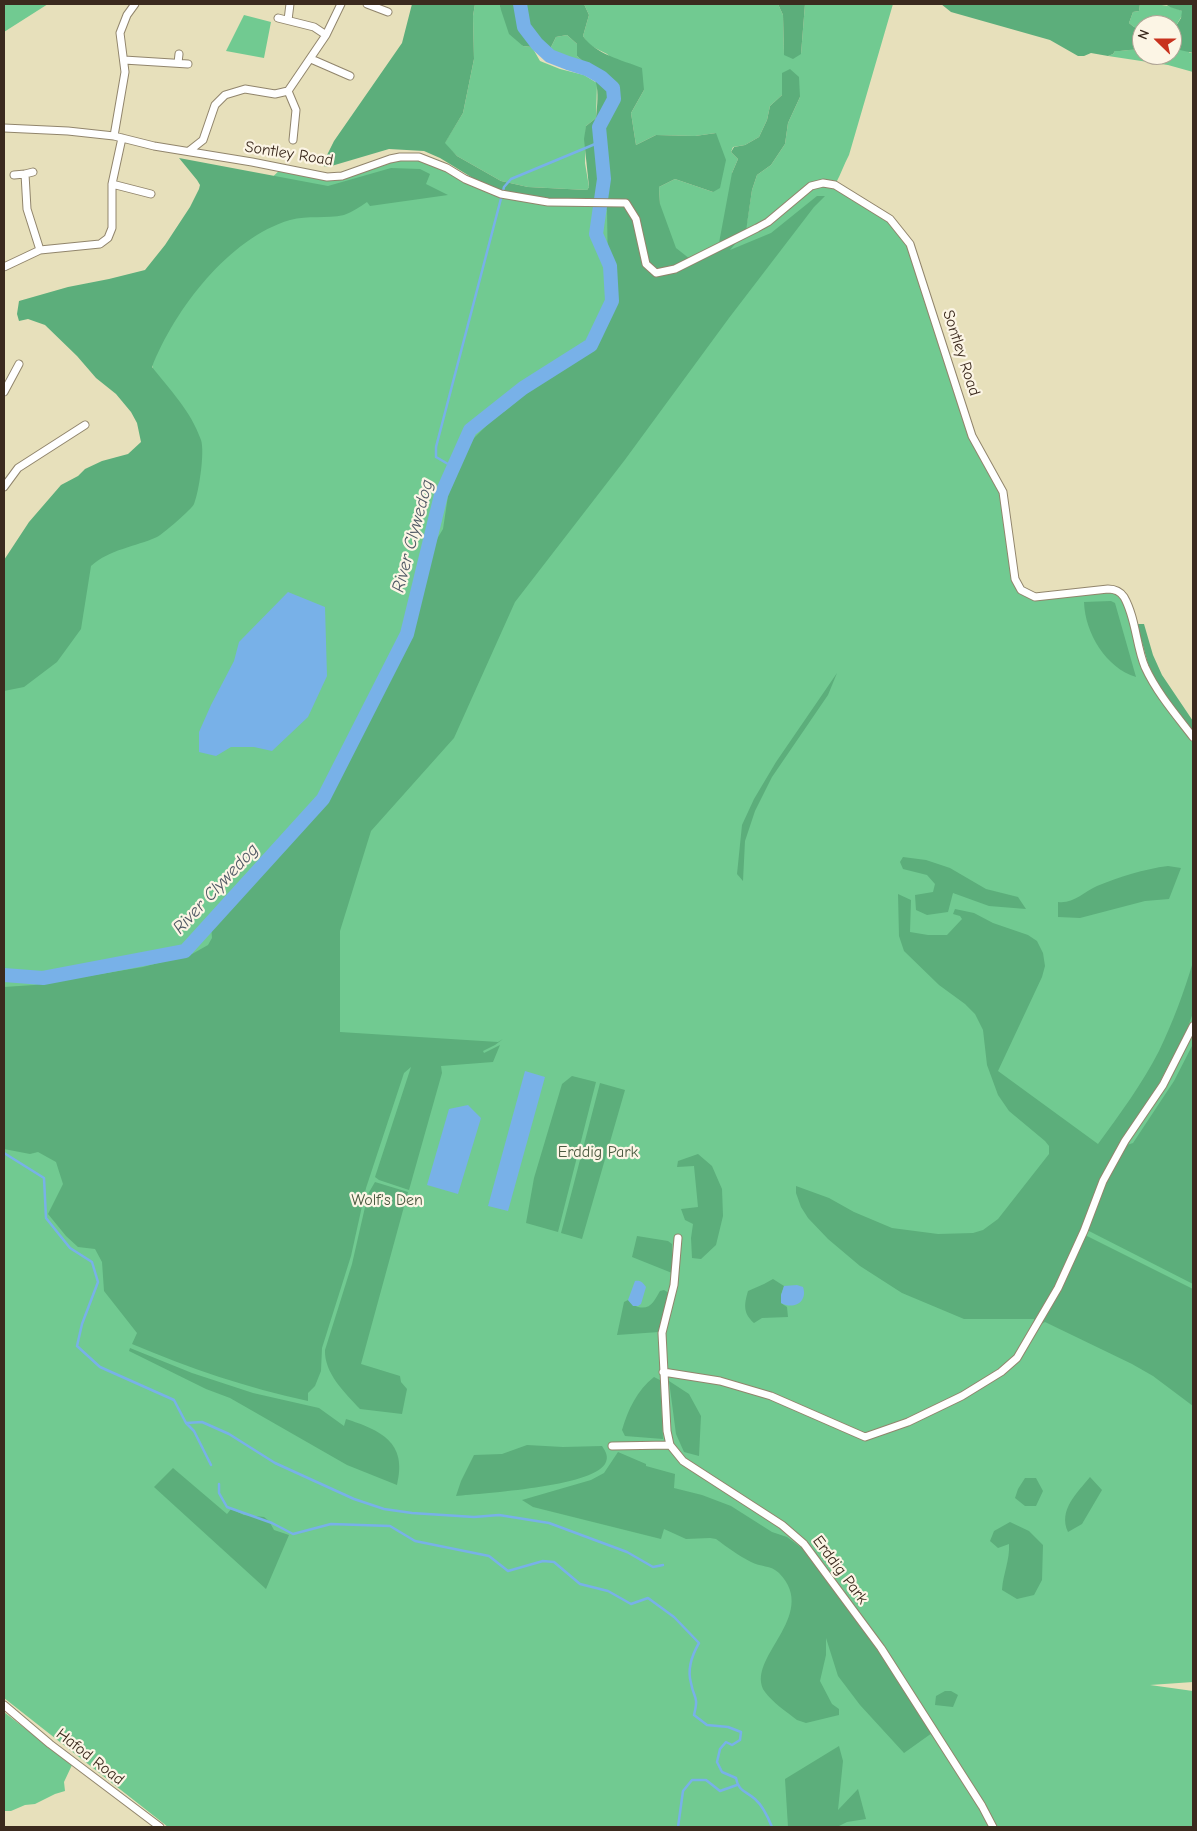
<!DOCTYPE html>
<style>
body{margin:0}
#map{position:relative;width:1197px;height:1831px;overflow:hidden;background:#e7e0bb;font-family:"Comic Neue",sans-serif}
canvas{display:block}
.frame{position:absolute;inset:0;border:5px solid #3b2a1e;pointer-events:none}
.north{position:absolute;left:1132px;top:15px;width:50px;height:50px;box-sizing:border-box;background:#fcf5e5;border:1px solid #afa495;border-radius:50%;rotate:292deg;font-size:14px;font-weight:700;line-height:20px;text-align:center;color:#3b2a1e}
.north::after{content:'';display:block;margin:auto;width:18px;height:22px;background:#c8321e;clip-path:polygon(50% 0,100% 100%,50% 72%,0 100%)}
</style>
<div id="map">
<canvas width="1197" height="1831"></canvas>
<div class="frame"></div>
<div class="north">N</div>
</div>
<script>
const ctx = document.querySelector('canvas').getContext('2d');
ctx.lineJoin = 'round';
function fillPath(path, color) {
  ctx.fillStyle = color;
  ctx.fill(path, 'evenodd');
}
function trace(path, color, width, dash) {
  ctx.strokeStyle = color;
  ctx.lineWidth = width;
  ctx.lineCap = dash ? 'butt' : 'round';
  ctx.setLineDash(dash || []);
  ctx.stroke(path);
}
function write(font, color, halo, rows, align = 'center') {
  ctx.font = font + ' "Comic Neue",sans-serif';
  ctx.lineWidth = 4.5;
  ctx.setLineDash([]);
  ctx.textBaseline = 'middle';
  ctx.strokeStyle = halo;
  ctx.fillStyle = color;
  for (const [text, x, y, turn = 0] of rows) {
    ctx.save();
    ctx.translate(x, y);
    ctx.rotate((+turn || 0) * Math.PI / 180);
    ctx.textAlign = isNaN(turn) ? turn : align;
    if (halo) ctx.strokeText(text, 0, 0);
    ctx.fillText(text, 0, 0);
    ctx.restore();
  }
}
const green = new Path2D(`
 M4 4H48L4 32Z
 M475 4H500V7L523 46 532 47 540 61 560 69 584 75 597 83 596 118 586 126 585 163 589 187 587 190 528 187 501 181 457 156 444 144 463 113 474 59 473 16Z
 M584 4H778L783 15 784 54H801L805 4H893L849 155C844 164 841 174 836 183L811 186 835 185 890 219 910 244 972 436 1003 492 1015 579 1021 590 1035 597 1108 589 1121 593 1145 666 1193 737V1682L1150 1685 1193 1691V1827H168L4 1698V627L168 468 142 300 282 168 327 177 390 159 419 157 501 194 660 205 659 187 675 179 713 192 716 133 695 136 656 135 636 145 631 113 644 90 607 54 589 45 583 36 589 15ZM782 73 800 97 788 123 785 144 771 165 757 175 752 190 747 222 732 173 738 159 731 152 733 147 745 145 759 137 767 120 770 106 782 95Z
 M1140 4C1155 4 1169 4 1182 11L1183 14 1174 29 1172 28V25H1142V29L1134 27 1129 23 1133 12 1139 11Z
 M244 15 271 22 264 58 226 51Z
 M567 35 577 44V56L588 65 579 64 550 49 556 37Z
 M1178 44 1190 53H1193V72L1168 65 1108 56 1113 54 1115 51C1125 51 1133 48 1142 51V55H1172V46Z
 M4 1712 72 1765 64 1782 65 1791 55 1794 35 1804 25 1805 11 1811H4Z`);
const forest = new Path2D(`
 M412 4H475L473 16 474 59 463 113 445 143 457 156 501 181 528 187 587 190 589 187 584 139 586 126 596 118C599 90 600 75 577 56V44L567 35 556 37 550 49 523 46 509 34 500 7V4H584L589 15 583 36C595 54 622 60 642 68L644 90 631 113 636 145 656 135 695 136 716 133 726 160 720 188 713 192 675 179 659 187 660 204 676 248 690 259 706 254 719 243 732 173 738 159 731 152 734 147 745 145 759 137 767 120 770 106 782 95V73L790 69 799 77 800 97 788 123 785 144 771 165 757 175 752 190 746 231 730 250 771 233 817 196H825L814 207 729 318 624 461 515 602 454 738 371 831 340 931V1032L498 1042 503 1039 495 1045 483 1051 484 1053 500 1045 493 1062 441 1066 442 1073 409 1190 379 1180 375 1177 411 1067 404 1073 366 1188 351 1256 322 1348 321 1371 315 1386 308 1393V1401C247 1388 189 1368 132 1344L137 1333 104 1291 102 1262 95 1249 78 1247 66 1236 48 1214 63 1184 56 1162 38 1152 30 1154 4 1149V987L34 985 143 967 192 954 208 945 212 938 211 925 216 914 244 877 259 861 292 833 301 823 329 786 347 755 364 719 378 699 396 667 403 650 417 593 437 539 443 529 451 476 458 454 497 415 505 411 517 401 514 396 555 367 608 321 613 312 616 299 615 287 608 273 607 210 596 199 551 200 508 193 476 180 440 158 424 151 389 149 328 167 319 165 327 155 334 141 402 43Z
 M778 4H805L801 54 793 59 784 55 783 15Z
 M941 4H1140L1139 11 1133 12 1129 23 1134 27 1142 29V51C1133 48 1125 51 1115 51L1113 54 1108 56 1091 53 1084 56H1078L1050 40 951 12Z
 M1165 4H1193V53L1180 50 1178 44 1172 46V28L1174 29 1181 18 1182 11 1170 7Z
 M179 158 328 186 391 168 420 169 430 174 426 184 448 195 370 206 367 202C360 207 352 212 344 215 326 219 308 215 290 220 229 238 175 309 152 367 170 390 191 411 201 440 205 452 199 492 194 504 192 509 163 534 157 537 135 547 110 549 91 566L81 629 57 662 24 687 4 691V560L29 522 61 485 78 476 85 469 102 461 128 454 141 442 137 423 131 412 116 394 96 378 77 356 45 325 28 319 19 321 17 314 19 301 68 287 109 279 145 270 165 245 190 207 199 189 200 185 197 180Z
 M1111 601 1115 603 1136 677C1106 668 1085 633 1084 602Z
 M1137 624H1144L1153 655 1162 675 1193 721V731L1159 687 1148 664Z
 M837 673 828 695 772 777 755 811 745 841 743 881 737 874 742 825 754 799 776 762Z
 M903 857 926 860 950 868 986 889 1018 897 1026 909 989 906 953 893 948 912 927 915 916 910 915 895 933 892 935 884 927 875 903 869 900 862Z
 M1168 866 1181 868 1169 899 1145 901 1080 918 1058 917V902C1073 904 1084 892 1097 886 1119 877 1144 869 1168 866Z
 M898 894 911 900 910 932 928 935H947L962 919 960 916 953 914 955 909 974 913 993 923 1028 935 1037 941 1043 953 1045 966 1042 977 998 1071 1098 1144C1120 1114 1142 1084 1159 1051 1173 1022 1184 992 1193 962V1013L1186 1032 1149 1102 1105 1169 1070 1261 1035 1322 1034 1319H964L902 1293 860 1266 828 1239 808 1218 801 1207 796 1193V1186L829 1198 854 1212 892 1228 938 1234 973 1233 983 1230 998 1219 1049 1154V1146L1045 1141 1009 1111 998 1095 987 1065 983 1030 975 1014 965 1004 939 985 904 951 899 936Z
 M1193 1044V1284L1087 1230 1101 1186 1124 1146 1133 1143 1174 1081Z
 M572 1076 596 1082 558 1232 526 1223 534 1178 562 1084Z
 M600 1083 625 1090 582 1239 561 1233Z
 M698 1154 712 1166 722 1189 723 1216 716 1245 701 1259 692 1258 691 1238 693 1224 685 1220 681 1209 698 1207 694 1166 677 1167 678 1161Z
 M375 1182 408 1192 361 1364 400 1376 401 1382 407 1389 402 1414 360 1409C345 1393 324 1373 325 1350L352 1264 368 1194Z
 M1085 1235 1193 1289V1406L1153 1376 1132 1364 1045 1322 1041 1324 1038 1330 1036 1329Z
 M637 1236 668 1241 672 1244V1273L632 1257Z
 M773 1279 784 1286 781 1295V1303L787 1307 788 1317 762 1318 754 1323C743 1313 744 1305 748 1291L764 1284Z
 M664 1290 669 1293 659 1332 617 1335 624 1302 628 1300C632 1305 633 1305 638 1307 651 1310 654 1301 660 1291Z
 M130 1348 192 1373 253 1393 319 1408 344 1426 346 1419C380 1430 408 1442 397 1485L347 1465 230 1398 206 1389 129 1351Z
 M654 1377 660 1380 663 1439 625 1436 622 1430C628 1410 637 1390 654 1377Z
 M669 1381 689 1394 701 1416 699 1456 684 1452 676 1434Z
 M527 1445 563 1447 602 1446C606 1452 609 1457 605 1464 591 1487 484 1493 456 1496L461 1481 474 1455 502 1454Z
 M618 1452 646 1464V1466L675 1474 674 1488 702 1495 731 1506 772 1532 787 1537 807 1552 868 1636 920 1711 932 1733 904 1753 860 1705 838 1676 826 1638V1655L820 1681 832 1704 839 1709V1715L806 1723 797 1720C788 1713 772 1702 765 1692 743 1659 821 1616 779 1573 771 1565 760 1567 751 1562 739 1556 727 1547 716 1539L710 1538 686 1539 664 1529 661 1539 533 1507 522 1500 591 1480 604 1473Z
 M173 1468 227 1514 231 1509 244 1515 264 1517 269 1521 274 1530 289 1535 266 1589 154 1487Z
 M1090 1477 1102 1490 1082 1524 1068 1532C1058 1510 1077 1493 1090 1477Z
 M1025 1478H1036L1043 1491 1036 1506H1025L1015 1498 1018 1489Z
 M1010 1522 1029 1531 1043 1545 1042 1580 1034 1595 1017 1599 1002 1590C1003 1574 1010 1560 1009 1544L998 1548 990 1541 994 1531Z
 M945 1691H951L958 1695 953 1707 935 1705 936 1696Z
 M839 1746 843 1761 838 1810 858 1789 866 1819 847 1822 837 1827H788L785 1779Z`);
const water = new Path2D(`
 M288 592 325 607 327 676 308 717 272 751 254 747H231L216 756 199 752V732L211 705 234 661 239 642Z
 M525 1071 545 1077 508 1211 488 1206Z
 M468 1105 481 1118 458 1194 427 1185 449 1109Z
 M635 1281C641 1280 643 1283 646 1287L641 1304 638 1306H633L628 1300Z
 M797 1285 803 1287C808 1302 794 1310 781 1303V1295L784 1286Z`);
const stream = new Path2D(`
 M453 467 436 457V447L504 187 511 179 600 142
 M4 1153 44 1178 46 1218 70 1248 92 1262 98 1282 82 1324 77 1346 100 1367 174 1400 186 1423 194 1431 211 1465
 M186 1423 202 1422 229 1434 275 1463 354 1499 384 1509 412 1513 474 1517 499 1515 549 1523 627 1552 653 1567 663 1565
 M219 1484V1493L227 1507 272 1523 293 1534 331 1524 390 1526 415 1541 489 1556 508 1571 543 1561 554 1562 580 1584 608 1591 631 1604 648 1598 674 1617 699 1643C692 1655 687 1669 691 1683 694 1700 699 1695 694 1715L707 1725 728 1727 741 1732 740 1740 732 1745 726 1742 720 1749 717 1762 722 1772 736 1778C738 1791 746 1791 755 1799 763 1806 768 1817 772 1827
 M678 1827 683 1791 692 1780H706L720 1791 737 1785`);
const river = new Path2D(`
 M4 975 43 978 185 951 323 799 407 634 441 495 470 430 523 388 591 345 612 301 610 266 596 234 604 179 599 127 614 99 613 88 601 77 587 69 568 63 550 56 537 44 524 27 520 4`);
const minor = new Path2D(`
 M367 4 388 12
 M278 18 314 27 326 35
 M288 20 290 4
 M311 59 350 76
 M124 60 188 64
 M178 63 179 54
 M288 91 296 110 293 140
 M4 128 68 131 114 136 154 146 252 162 327 177 342 176 390 159 400 157H419L447 168 465 179 501 194 548 202 626 203 636 219 646 264 656 273 675 269 757 228 768 222 811 186 823 183 835 185 890 219 910 244 972 436 1003 492 1015 579 1021 590 1035 597 1108 589C1115 589 1120 591 1124 597 1136 618 1136 646 1145 667 1157 693 1176 715 1193 737
 M114 136 125 72 120 33 127 15 135 4
 M189 151 203 140 215 105 225 95 245 89 275 94 288 91 326 35 341 4
 M25 174 33 172
 M14 175 25 174 27 209 40 250
 M112 184 151 194
 M4 267 40 250 100 244 108 238 112 228V184L122 138
 M4 392 19 364
 M4 487 18 468 85 425
 M678 1238 674 1285 662 1333 667 1431 670 1445 683 1461 782 1525 804 1544 881 1648 982 1806 993 1827
 M663 1372 720 1381 771 1396 865 1437 908 1422 962 1396 1001 1372 1017 1358 1058 1288 1084 1231 1103 1181 1125 1141 1163 1085 1193 1026
 M612 1446 670 1445
 M4 1705 50 1744 160 1827`);
const streetNames = [
 ["Sontley Road",289,154,9],
 ["Sontley Road",961,353,72],
 ["Erddig Park",840,1570,53],
 ["Hafod Road",90,1757,38]
];
const parkNames = [
 ["Erddig Park",598,1152],
 ["Wolf's Den",387,1200]
];
const waterNames = [
 ["River Clywedog",413,536,-75],
 ["River Clywedog",216,889,-47]
];
fillPath(green, '#71ca91');
fillPath(forest, '#5cae7b');
fillPath(water, '#78b1e8');
trace(stream, '#78b1e8', 2.5);
trace(river, '#78b1e8', 14);
trace(minor, '#91856c', 9);
trace(minor, '#fff', 7);
write('16px', '#3b2a1e', '#fcf5e5', streetNames);
write('16px', '#4b5a40', '#fcf5e5', parkNames);
write('italic 18px', '#505965', '#fcf5e5', waterNames);
</script>
